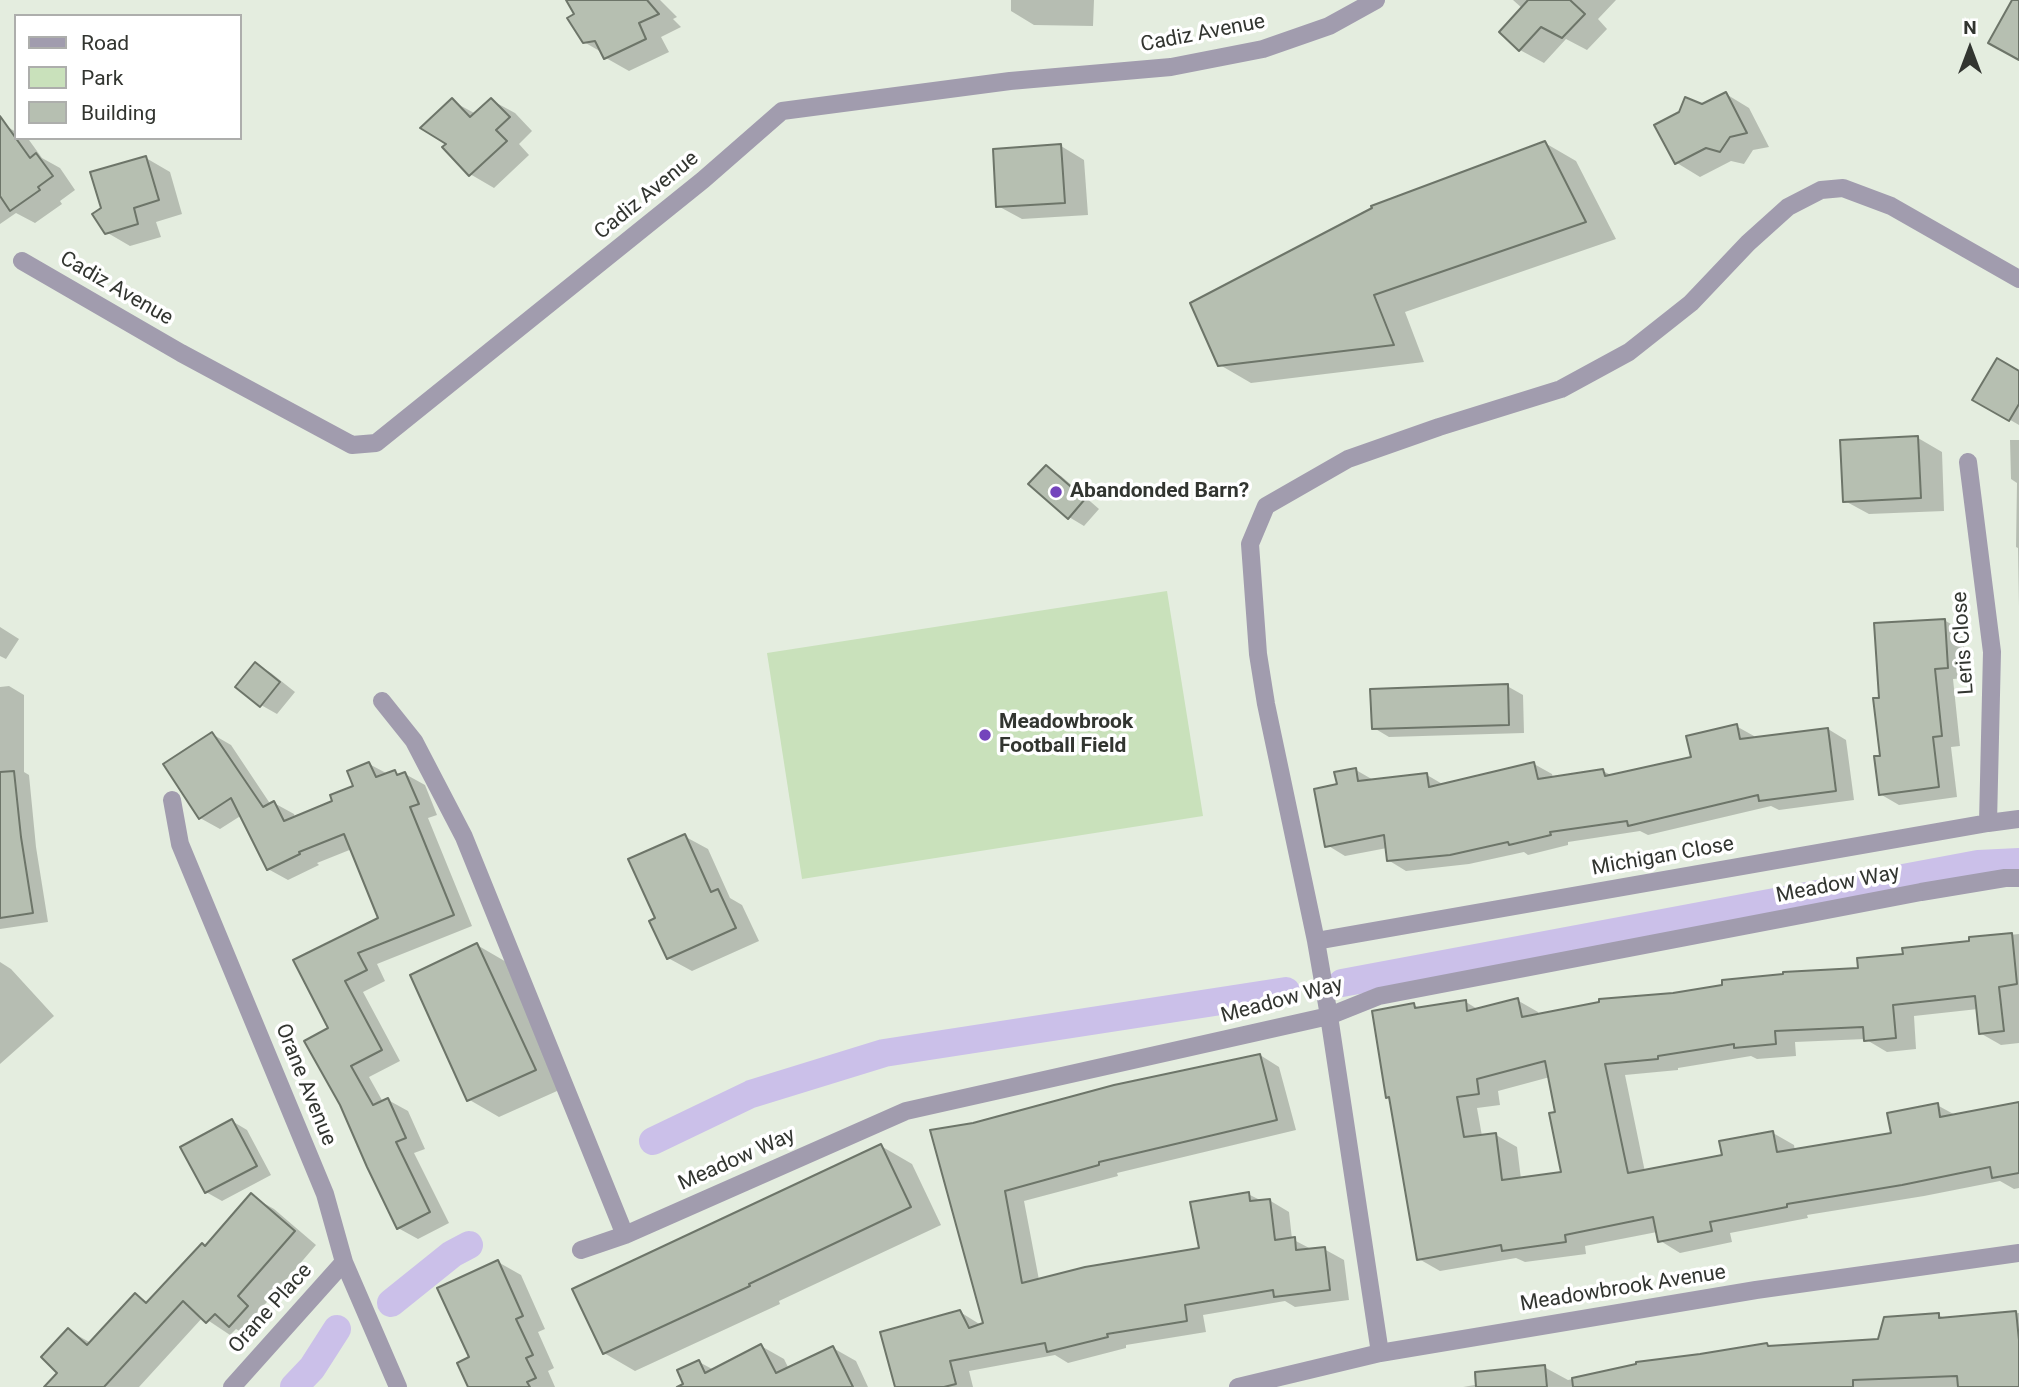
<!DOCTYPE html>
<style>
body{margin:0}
#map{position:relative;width:2019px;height:1387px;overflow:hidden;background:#e4eddf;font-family:Roboto,sans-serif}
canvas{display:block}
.legend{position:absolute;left:14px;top:14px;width:228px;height:126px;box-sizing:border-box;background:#fff;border:2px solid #adaeac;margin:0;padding:9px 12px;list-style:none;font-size:21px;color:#323530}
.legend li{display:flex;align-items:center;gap:14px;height:35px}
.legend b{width:35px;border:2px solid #adaeac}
.north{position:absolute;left:1935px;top:14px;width:70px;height:70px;-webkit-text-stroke:5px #fff;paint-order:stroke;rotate:0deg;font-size:19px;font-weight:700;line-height:28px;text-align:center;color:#323530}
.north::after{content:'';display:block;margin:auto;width:24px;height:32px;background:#323530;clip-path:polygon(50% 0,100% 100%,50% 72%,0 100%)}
</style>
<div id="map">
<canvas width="2019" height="1387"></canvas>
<ul class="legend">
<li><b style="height:9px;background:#a19cae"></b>Road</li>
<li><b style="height:19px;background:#c9e1bb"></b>Park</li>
<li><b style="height:19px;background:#b6bfb1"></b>Building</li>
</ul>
<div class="north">N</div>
</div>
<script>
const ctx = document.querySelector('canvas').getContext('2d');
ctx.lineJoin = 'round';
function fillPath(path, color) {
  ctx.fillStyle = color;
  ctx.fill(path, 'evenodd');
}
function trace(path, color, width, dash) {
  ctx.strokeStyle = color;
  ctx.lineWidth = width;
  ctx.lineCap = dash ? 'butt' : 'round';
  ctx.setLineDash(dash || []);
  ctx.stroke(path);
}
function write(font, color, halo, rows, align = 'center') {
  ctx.font = font + ' Roboto,sans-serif';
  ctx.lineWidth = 7;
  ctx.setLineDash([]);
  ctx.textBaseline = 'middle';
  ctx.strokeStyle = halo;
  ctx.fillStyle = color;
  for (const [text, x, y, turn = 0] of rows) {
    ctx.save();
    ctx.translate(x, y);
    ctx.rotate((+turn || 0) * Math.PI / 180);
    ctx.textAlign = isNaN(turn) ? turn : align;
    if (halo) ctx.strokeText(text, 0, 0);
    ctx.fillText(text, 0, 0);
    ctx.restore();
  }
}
const green = new Path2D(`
 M1167 591 1203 816 802 879 767 653Z`);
const shadow = new Path2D(`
 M595 0H660L677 17 673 19 681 27 661 37 669 52 629 71 606 58 603 53 584 42Z
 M1011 0H1094L1093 26 1034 25 1011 11Z
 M1513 0H1616L1598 19 1607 29 1587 50 1566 39 1544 63 1520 50 1501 32 1523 9Z
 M1726 94 1749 108 1769 147 1753 150 1744 164 1731 161 1700 177 1677 163 1657 125Z
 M491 100 515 113 532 131 519 144 529 155 494 188 470 174 449 143 452 101 476 114Z
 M6 126 16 132V138L29 140 42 158 60 168 75 190 60 201 62 204 35 223 16 213 0 224V130Z
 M1545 143 1576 161 1616 239 1405 312 1424 362 1251 383 1220 365Z
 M1061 146 1084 160 1088 215 1022 219 998 206Z
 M146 158 170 172 182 214 156 222 161 237 130 246 106 232 103 209Z
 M2019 373V425L1974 399Z
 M1918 438 1942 452 1944 511 1869 514 1845 501Z
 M2010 440H2019V607L2018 548 2016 547 2017 483 2011 479Z
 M1046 467 1061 476 1099 509 1084 526 1069 517Z
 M1944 620 1963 631 1966 678 1953 679 1960 746 1951 747 1957 797 1899 805 1880 794 1881 699Z
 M0 627 19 639 6 659 0 656Z
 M255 664 271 673 295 692 277 714 261 705 237 687Z
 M9 686 24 695V772L29 775 36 847 48 922 0 929V687Z
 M1507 686 1523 695 1524 733 1389 737 1374 728Z
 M1736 726 1754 736 1755 739 1828 729 1846 740 1854 800 1779 810 1771 806 1648 835 1640 831 1568 842V845L1528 855 1524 852 1469 864 1406 871 1388 860 1387 848 1345 856 1327 845 1339 786 1356 770 1375 781 1427 775 1444 785 1534 764 1552 774 1553 778 1603 771 1613 776 1693 759Z
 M212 734 231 745 271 805 274 803 294 814 295 818 335 802 355 786 369 764 388 774 395 772 401 775 405 774 425 785 437 815 428 818 472 926 377 964 385 981 363 992 400 1061 369 1077 383 1102 388 1100 408 1111 425 1149 414 1153 449 1223 418 1239 398 1228 330 1029 296 960 380 919 352 849 317 863 319 865 288 880 268 869 242 815 220 829 200 818Z
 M684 836 708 849 730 898 742 905 759 941 692 971 668 958 658 919Z
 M2019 934V1043L2001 1045 1980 1033 1978 1009 1914 1016 1916 1049 1887 1052 1865 1039 1795 1042 1796 1056 1757 1059 1751 1056 1678 1068V1070L1625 1075 1645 1172 1724 1156 1773 1133 1794 1145 1795 1151 1893 1134 1937 1105 1957 1116 2019 1104V1188L2014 1189 2000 1181 1924 1196 1807 1215 1808 1218 1730 1233 1732 1242 1680 1253 1659 1240 1657 1232 1585 1246 1586 1254 1525 1262 1516 1258 1440 1271 1419 1259 1391 1099 1388 1097 1414 1005 1420 1009 1466 1002 1479 1010 1517 1000 1538 1012 1539 1015 1652 996 1860 969 1905 956 1971 943 1970 939ZM1550 1077 1558 1114 1563 1173 1521 1179 1517 1147 1496 1135 1482 1136 1477 1108 1500 1105 1498 1091Z
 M477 945 508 963 566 1087 499 1117 468 1099Z
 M0 962 11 969 54 1016 0 1064Z
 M1260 1055 1279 1067 1296 1130 1117 1173 1118 1176 1024 1201 1039 1280 1201 1249 1248 1194 1262 1201 1269 1200 1289 1212 1292 1239 1313 1250 1324 1249 1344 1260 1349 1300 1295 1307 1285 1301 1203 1315 1206 1332 1126 1345V1348L1068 1363 1055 1355 969 1371 973 1387H897L960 1312 981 1325 985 1324 973 1125Z
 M232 1121 247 1130 271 1175 222 1201 206 1192Z
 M881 1146 912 1164 941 1225 779 1301 780 1304 635 1371 604 1353Z
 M251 1196 274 1209 316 1245 260 1310 270 1320 252 1338 236 1329 230 1335 203 1317 139 1387H46L60 1373 68 1330 91 1343 136 1295 149 1303 206 1248Z
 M498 1262 521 1275 545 1329 538 1332 554 1368 548 1371 555 1387H470L471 1358Z
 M2019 1313V1387H1463L1475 1385 1474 1374 1544 1367 1568 1380 1638 1365 1767 1345 1772 1347 1879 1340 1938 1315 1947 1319Z
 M761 1346 784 1359 789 1369 833 1348 856 1361 868 1387H675L685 1383 699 1362 714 1370Z`);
const canal = new Path2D(`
 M1342 983 1978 864 2019 862
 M653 1141 751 1094 884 1053 1286 991
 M391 1303 452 1254 469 1245
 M294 1387 312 1368 337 1329`);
const building = new Path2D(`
 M566 0H647L659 14 639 23 646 39 604 59 595 41 583 43 567 18 574 14Z
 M1528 0H1570L1585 14 1562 38 1541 27 1519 51 1499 32Z
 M2012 0H2019V60L1988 43Z
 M1726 92 1747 133 1730 137 1720 152 1706 148 1675 164 1654 125 1679 112 1685 97 1702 104Z
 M452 98 470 117 491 98 510 117 496 130 507 141 469 176 442 147 446 144 420 128Z
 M0 116 30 158 36 153 53 176 38 187 40 190 10 211 0 196Z
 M1545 141 1586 222 1374 295 1394 345 1218 366 1190 303 1372 208 1371 206Z
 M1061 144 1065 203 996 207 993 149Z
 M146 156 159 200 134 208 138 224 105 234 92 214 101 208 90 172Z
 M1997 358 2019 371V404L2009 421 1972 400Z
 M1918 436 1921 498 1843 502 1840 440Z
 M1046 465 1085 499 1068 519 1028 484Z
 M1945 619 1948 668 1935 669 1942 736 1933 737 1939 787 1879 795 1874 756H1880L1873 698H1879L1874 623Z
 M255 662 280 682 260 707 235 687Z
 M1508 684 1509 725 1372 729 1370 689Z
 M1737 724 1740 739 1828 728 1836 791 1759 801 1758 795 1628 826 1627 821 1550 832 1551 835 1509 845 1508 842 1450 855 1387 861 1384 835 1325 847 1314 789 1337 784 1334 772 1356 768 1358 781 1427 773 1429 787 1534 762 1538 779 1603 769 1605 776 1691 757 1686 736Z
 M212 732 263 807 274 801 284 821 332 801 330 795 353 786 347 771 369 762 376 777 395 770 397 775 405 772 419 804 410 807 454 915 358 953 367 970 345 981 382 1050 351 1066 373 1105 388 1098 406 1138 396 1142 430 1212 397 1229 367 1167 340 1105 304 1041 328 1028 293 960 378 918 344 834 299 852 300 854 267 870 231 798 199 819 163 764Z
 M14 771 21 837 33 913 0 918V772Z
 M685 834 711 892 718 889 736 928 667 959 649 921 655 918 628 859Z
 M2012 933 2017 984 1999 987 2004 1031 1979 1034 1975 996 1893 1005 1896 1038 1864 1041 1863 1027 1775 1031 1776 1044 1734 1048V1044L1658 1056V1059L1605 1064 1628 1173 1722 1155 1719 1141 1773 1131 1777 1152 1891 1133 1887 1113 1938 1103 1940 1117 2019 1102V1173L1992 1178 1990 1167 1902 1185 1787 1204V1207L1710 1222 1712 1231 1658 1242 1653 1217 1565 1235 1566 1242 1502 1251 1501 1245 1417 1260 1389 1097 1386 1098 1372 1011 1414 1003 1415 1008 1466 1000 1467 1011 1518 998 1522 1017 1599 1002V999L1673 993 1722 985V980L1783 974V972L1858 968 1857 958 1903 954 1902 948 1969 941V937ZM1545 1061 1555 1112 1549 1113 1561 1172 1502 1180 1496 1133 1464 1137 1457 1097 1479 1094 1477 1079Z
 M477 943 536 1070 467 1101 410 975Z
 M1260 1054 1277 1120 1099 1162V1165L1005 1191 1022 1283 1085 1267 1199 1248 1190 1202 1249 1192 1250 1201 1270 1199 1275 1240 1295 1237 1296 1250 1325 1247 1330 1290 1274 1297 1273 1290 1185 1305 1187 1321 1107 1334 1108 1337 1047 1352 1045 1343 950 1361 956 1384 944 1387H895L880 1332 960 1310 969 1328 983 1323 930 1130 973 1123 1114 1085Z
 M232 1119 257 1166 205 1193 180 1147Z
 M881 1144 911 1207 749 1284 750 1286 603 1354 572 1289Z
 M251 1193 295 1231 238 1296 248 1306 229 1327 215 1314 206 1323 183 1301 104 1387H44L57 1373 41 1357 68 1328 87 1345 135 1293 146 1303 202 1243 205 1246Z
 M498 1260 523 1316 516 1319 533 1355 526 1358 536 1378 527 1382 530 1387H468L457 1363 469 1357 437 1288Z
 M2016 1311 2019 1340V1387H1958L1957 1376 1853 1380V1387H1573L1572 1378 1636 1364V1362L1700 1354 1767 1343 1768 1346 1878 1339 1884 1317 1939 1313V1318Z
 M761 1344 776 1373 833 1346 853 1387H677L683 1384 677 1370 699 1360 705 1373Z
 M1545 1365 1547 1387H1476L1475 1372Z`);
const street = new Path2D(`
 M22 261 181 353 352 445 376 443 703 180 782 111 1010 81 1171 67 1263 49 1329 26 1376 0
 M1968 462 1992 652 1988 823
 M382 701 414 741 464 837 625 1235
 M172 800 180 844 325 1194 344 1262 398 1387
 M1316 941 1988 823 2019 819
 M581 1250 625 1235 906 1111 1329 1016 1379 996 1921 892 2005 878H2019
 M1380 1353 1329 1016 1316 941 1266 704 1258 654 1250 544 1266 506 1348 459 1439 427 1561 389 1629 352 1691 303 1748 243 1788 207 1821 190 1843 188 1891 206 2019 279
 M232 1387 344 1262
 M1238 1387 1380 1353 1756 1290 2019 1253`);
const markers = [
 [1056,492,7,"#7444bc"],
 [985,735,7,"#7444bc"]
];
const streetNames = [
 ["Cadiz Avenue",1203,34,-11],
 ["Cadiz Avenue",647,196,-39],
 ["Cadiz Avenue",116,289,30],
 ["Leris Close",1964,643,-94],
 ["Michigan Close",1663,857,-10],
 ["Meadow Way",1838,885,-11],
 ["Meadow Way",1282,1001,-15],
 ["Orane Avenue",305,1085,68],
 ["Meadow Way",737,1160,-24],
 ["Meadowbrook Avenue",1623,1289,-9],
 ["Orane Place",271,1309,-48]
];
const poiNames = [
 ["Abandonded Barn?",1070,492],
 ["Meadowbrook",999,723],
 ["Football Field",999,747]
];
fillPath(green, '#c9e1bb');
fillPath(shadow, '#0003');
trace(canal, '#cbc0e9', 28);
fillPath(building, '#b6bfb1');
trace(building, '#6d7569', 2);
trace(street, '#a19cae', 18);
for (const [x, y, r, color] of markers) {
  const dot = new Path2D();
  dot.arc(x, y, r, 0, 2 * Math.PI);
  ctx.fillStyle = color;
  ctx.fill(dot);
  trace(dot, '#fff', 2.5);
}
write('21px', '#323530', '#fff', streetNames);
write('bold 21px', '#323530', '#fff', poiNames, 'left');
</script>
